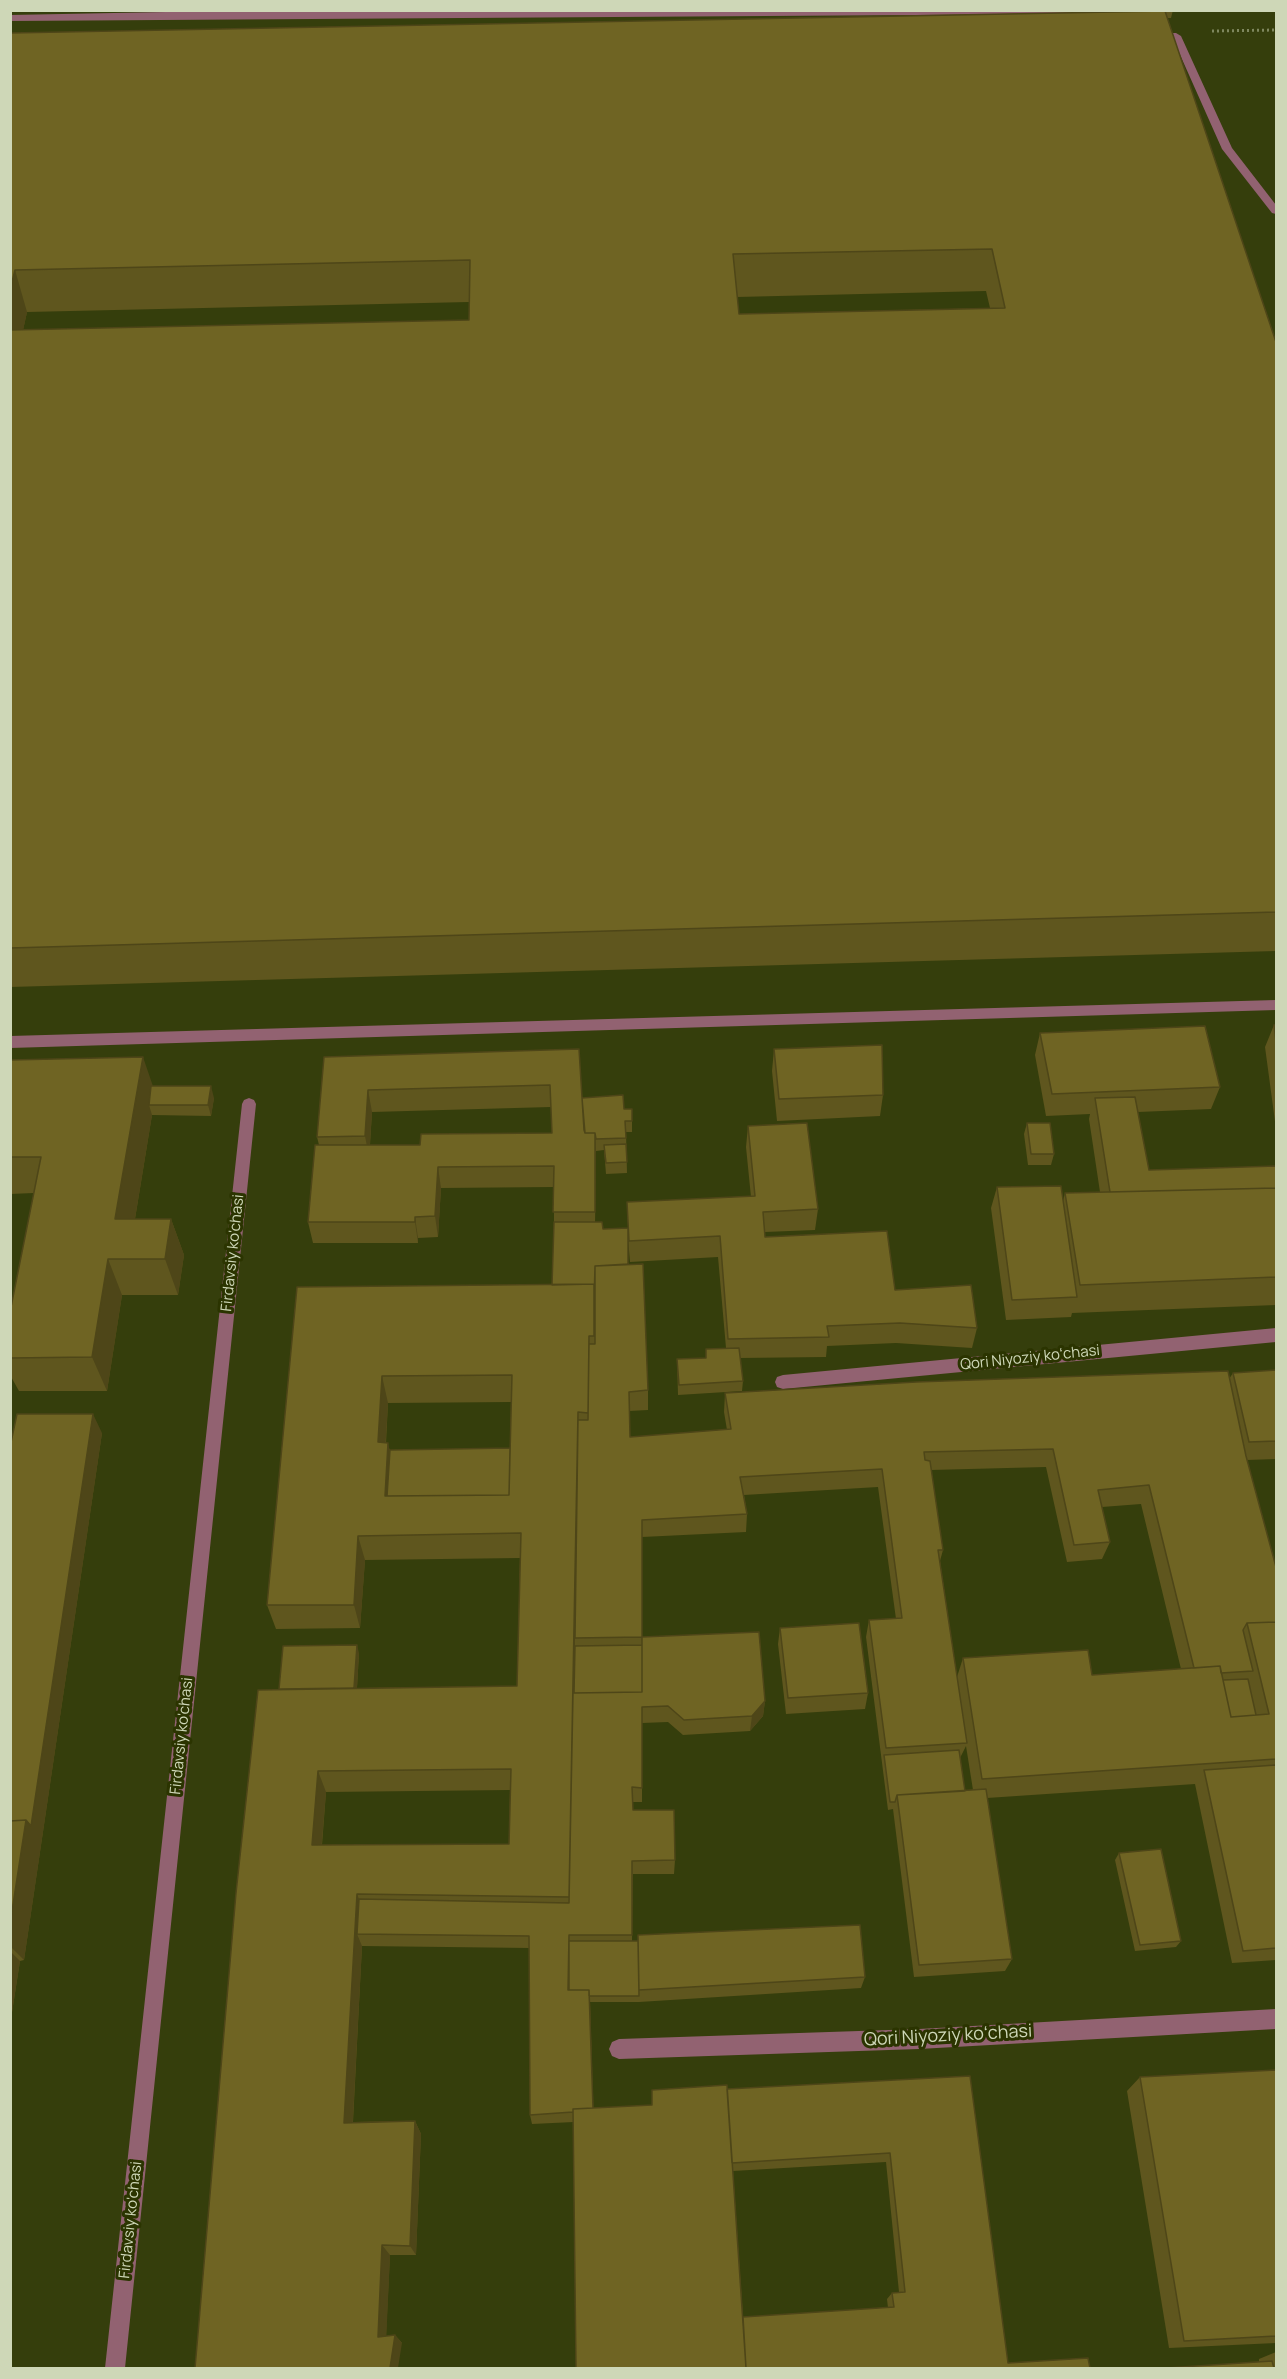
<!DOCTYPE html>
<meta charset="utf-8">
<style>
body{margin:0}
#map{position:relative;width:1287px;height:2379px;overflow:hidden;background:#353e0c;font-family:Manrope,sans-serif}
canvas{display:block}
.frame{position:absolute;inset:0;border:12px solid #ced7b7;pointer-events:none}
</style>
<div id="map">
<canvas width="1287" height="2379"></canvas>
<div class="frame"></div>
</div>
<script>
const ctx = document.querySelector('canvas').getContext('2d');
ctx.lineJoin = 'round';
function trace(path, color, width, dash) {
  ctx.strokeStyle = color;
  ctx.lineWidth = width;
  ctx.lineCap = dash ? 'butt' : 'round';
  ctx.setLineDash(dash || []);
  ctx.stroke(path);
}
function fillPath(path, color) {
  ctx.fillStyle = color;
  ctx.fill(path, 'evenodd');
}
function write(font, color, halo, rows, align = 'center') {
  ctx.font = font + ' Manrope,sans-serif';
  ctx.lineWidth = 6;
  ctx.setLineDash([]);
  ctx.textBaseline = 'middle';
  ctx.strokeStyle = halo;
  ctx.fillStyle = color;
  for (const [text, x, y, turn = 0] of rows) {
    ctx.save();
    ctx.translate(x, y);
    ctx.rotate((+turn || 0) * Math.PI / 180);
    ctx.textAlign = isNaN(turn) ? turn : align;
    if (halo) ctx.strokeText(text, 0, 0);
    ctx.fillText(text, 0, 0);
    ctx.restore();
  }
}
const path = new Path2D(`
 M1212 31 1276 30`);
const minor = new Path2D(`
 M269 10 278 12 1074 11 1069 14 10 21V15Z
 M1155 33H1176L1181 36 1232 148 1276 205V214L1272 213 1222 149 1173 39 1152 38V34Z
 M1276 1000V1010L10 1048V1036Z
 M249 1098 254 1100 256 1104 125 2368H105L242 1104 244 1100Z
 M1276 1328V1342L783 1389 777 1387 775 1382 777 1377 783 1375Z
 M1276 2009V2029L919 2049 619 2059 612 2056 609 2049 612 2042 619 2039 919 2029Z`);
const wall = new Path2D(`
 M1102 10H1173L1171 18H1167L1276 342V951L10 987V33L1103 12ZM986 291 990 308 739 314 737 297ZM469 302V320L23 330 27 312Z
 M1274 1025H1276V1129L1265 1047Z
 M1040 1033 1220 1087 1211 1109 1138 1112 1149 1170 1276 1166V1305L1072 1313 1071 1317 1006 1320 991 1208 997 1187 1063 1201 1065 1193 1100 1192 1089 1119 1090 1114 1046 1116 1035 1055Z
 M579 1049 583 1121 624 1109H632V1132H626L627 1173 606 1174 604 1150 596 1151 595 1222 603 1229 628 1228 627 1202 751 1197 746 1147 748 1126 818 1209 815 1230 765 1232V1237L895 1290 977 1328 972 1348 896 1343 827 1346 826 1357 740 1358 743 1381 742 1391 678 1395 677 1359 706 1358V1349L726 1348 718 1257 630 1262 628 1239V1264L648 1390V1410L629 1411 630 1437 727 1430 724 1412 725 1393 1229 1379 1233 1373 1276 1370V1459L1247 1460 1276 1567V1960L1232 1963 1195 1784 987 1798 1012 1959 1005 1971 914 1977 893 1809 888 1810 866 1637 869 1620 896 1619 878 1487 744 1495 747 1514 746 1532 642 1537V1637L765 1701 763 1716 750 1731 683 1735 668 1722 642 1723V1802H632L633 1810 675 1860 674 1874H633L632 1941 865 1977 861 1988 639 2002H590L593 2108 652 2105V2090L727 2089 970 2076 1008 2363 1090 2368H576L574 2122 532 2124 530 2115 529 1948 362 1946 353 2122 415 2121 421 2134 416 2255H390L386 2336 395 2335 402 2343 195 2368 279 1689 359 1653 357 1688 517 1686 520 1558 365 1560 360 1628 276 1629 267 1605 297 1287 552 1285 554 1222V1187L441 1188 438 1237 418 1238V1243H313L308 1222 319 1145 317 1137 324 1057ZM551 1107 552 1133 420 1145H370L372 1112ZM511 1402 510 1448 390 1450 386 1443 388 1403ZM1046 1467 1067 1562 1102 1559 1110 1542 1102 1507 1141 1504 1181 1669 1092 1675 963 1658 957 1677 940 1561 943 1550 931 1470ZM966 1746 973 1790 965 1791 960 1758ZM510 1790 509 1844 322 1845 326 1792ZM886 2162 899 2292 892 2293 887 2299 888 2308 743 2317 733 2171Z
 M774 1049 883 1095 880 1116 777 1121 772 1071Z
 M10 1060 214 1098 211 1116 152 1115 135 1219H171L184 1255 178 1295H122L107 1391H19L10 1375V1312L34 1193 10 1194Z
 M1027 1123 1054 1154 1051 1165H1028L1024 1134Z
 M102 1433 24 1960 20 1961 10 2025V1447Z
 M780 1628 868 1693 865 1709 786 1714 778 1644Z
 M1119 1853 1181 1941 1176 1947 1135 1951 1115 1860Z
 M1276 2070V2343L1169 2348 1127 2091 1140 2077Z
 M1276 2352V2368H1166L1259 2362V2359Z`);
const shadedWall = new Path2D(`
 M15 270 27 312 14 373 10 362V290Z
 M143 1057 156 1095 149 1105 152 1115 129 1255 115 1219Z
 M211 1086 214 1098 211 1116 208 1105Z
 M368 1090 372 1112 369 1157 365 1136Z
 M595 1133 596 1155 595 1233Z
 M438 1167 441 1188 438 1237 435 1216Z
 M415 1217 418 1238V1243L415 1222Z
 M171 1219 184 1255 178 1295 165 1259Z
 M108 1259 122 1295 107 1391 92 1357Z
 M382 1376 388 1403 384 1469 378 1442Z
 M578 1412 579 1439 575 1638V1648L571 1915 569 1897Z
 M93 1414 102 1433 24 1960 10 1946V1924L26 1820Z
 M388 1443 394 1469 392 1504 385 1496Z
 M358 1536 365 1560 360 1628 354 1605Z
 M357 1645 359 1653 356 1704 354 1696Z
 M765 1701 763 1716 750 1731 752 1716Z
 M318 1771 326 1792 320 1865 312 1845Z
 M357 1894 364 1912 357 1934 362 1946 352 2136 344 2123Z
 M10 1951 20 1961 10 2025Z
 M589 1990 590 2001 594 2121 593 2112Z
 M415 2121 421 2134 416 2255 410 2246Z
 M382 2245 390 2255 386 2344 378 2337Z
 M395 2335 402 2343 398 2368H390Z`);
const building = new Path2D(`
 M1165 11 1276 342V912L10 948V330L469 320 470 260 15 270 10 290V33ZM992 249 1005 308 739 314 733 254Z
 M1274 1025H1276V1042Z
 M1205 1026 1220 1087 1052 1094 1040 1033Z
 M882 1045 883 1095 779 1099 774 1049Z
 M579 1049 584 1130 585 1133H595V1212H553L554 1166 438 1167 435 1216 415 1217V1222H308L315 1145H420L421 1134 552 1133 550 1085 368 1090 365 1136 317 1137 324 1057Z
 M143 1057 115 1219H171L165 1259H108L92 1357 10 1358V1312L41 1157H10V1060Z
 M151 1086H211L208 1105H149Z
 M623 1095 624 1109H632V1121H625L626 1138 596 1139 595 1133H585L582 1098Z
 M1135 1097 1149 1170 1276 1166V1188L1110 1192 1095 1098Z
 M807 1123 818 1209 763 1212 765 1237 887 1231 895 1290 971 1285 977 1328 900 1323 827 1326 829 1337 728 1339 720 1236 629 1241 627 1202 755 1196 748 1126Z
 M1027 1123H1050L1054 1154H1031Z
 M626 1144 627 1162 606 1163 604 1145Z
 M1061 1186 1077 1297 1012 1300 997 1187Z
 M1276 1188V1277L1080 1285 1065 1193Z
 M554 1222H602L603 1229 628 1228V1264L595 1266 594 1302V1284L552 1285Z
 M643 1264 648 1390 629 1392 630 1437 731 1429 725 1393 916 1382 1228 1371 1246 1456 1276 1567V1622L1247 1623 1243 1630 1253 1671 1221 1673 1220 1666 1194 1668 1149 1485 1098 1490 1110 1542 1074 1545 1053 1449 924 1452 925 1460 930 1461 943 1550H938L967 1743 886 1748 869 1620 902 1618 882 1469 740 1477 747 1514 642 1520V1637L759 1632 765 1701 752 1716 684 1720 668 1706 642 1707V1788L632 1787 633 1810H674L675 1860 632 1861V1935H569L568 1990H589L593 2108 573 2109V2112L530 2115 529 1936 357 1934 359 1899 569 1903 573 1693 642 1692V1637L575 1638 578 1420H588L589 1344H595V1266Z
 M594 1284V1336H589L588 1413 578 1412 569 1897 357 1894 344 2123 415 2121 410 2246 382 2245 378 2337 395 2335 390 2368H195L236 1893 258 1690 517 1686 521 1533 358 1536 354 1605H267L297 1287ZM512 1375 509 1495 385 1496 388 1443 378 1442 382 1376ZM511 1769 509 1844 312 1845 318 1771Z
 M739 1348 743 1381 679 1385 677 1359 706 1358V1349Z
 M1276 1370V1441L1249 1442 1233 1373Z
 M17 1414H93L31 1826 26 1820 10 1821V1447Z
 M510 1448 509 1495 387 1496 390 1450Z
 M1276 1622V1759L982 1779 963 1658 1088 1650 1092 1675 1220 1666 1231 1717 1269 1714 1247 1623Z
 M859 1623 868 1693 788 1698 780 1628Z
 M357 1645 354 1688 279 1689 283 1646Z
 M642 1645V1692L574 1693 575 1646Z
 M1248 1679 1256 1715 1231 1717 1223 1680Z
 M959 1750 965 1791 897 1795 895 1802H890L884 1755Z
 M1276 1765V1948L1243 1951 1204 1770Z
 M986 1789 1012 1959 919 1965 897 1795Z
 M26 1820 10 1924V1821Z
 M1161 1849 1181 1941 1140 1945 1119 1853Z
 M860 1925 865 1977 639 1990 638 1935Z
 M569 1941H638L639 1996H589V1990H569Z
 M1276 2070V2336L1184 2341 1140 2077Z
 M970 2076 1008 2363 1088 2358 1090 2368H746L743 2317 894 2307 892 2293 905 2292 890 2153 732 2163 727 2089Z
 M727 2085 746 2368H576L573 2109 652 2105V2090Z
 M1272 2361 1274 2368H1166Z`);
const streetNames = [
 ["Firdavsiy ko'chasi",233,1253,-84],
 ["Qori Niyoziy koʻchasi",1030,1358,-6],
 ["Firdavsiy ko'chasi",182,1736,-84],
 ["Firdavsiy ko'chasi",131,2220,-84]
];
const nearStreetnames = [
 ["Qori Niyoziy koʻchasi",948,2036,-3]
];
trace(path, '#7f885f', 3, [2, 3]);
fillPath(minor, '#926271');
fillPath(wall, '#5f561e');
fillPath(shadedWall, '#4e4618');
fillPath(building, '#6f6423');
trace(building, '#4e4618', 1.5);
write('15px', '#ced7b7', '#2b3400', streetNames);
write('18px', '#ced7b7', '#2b3400', nearStreetnames);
</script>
